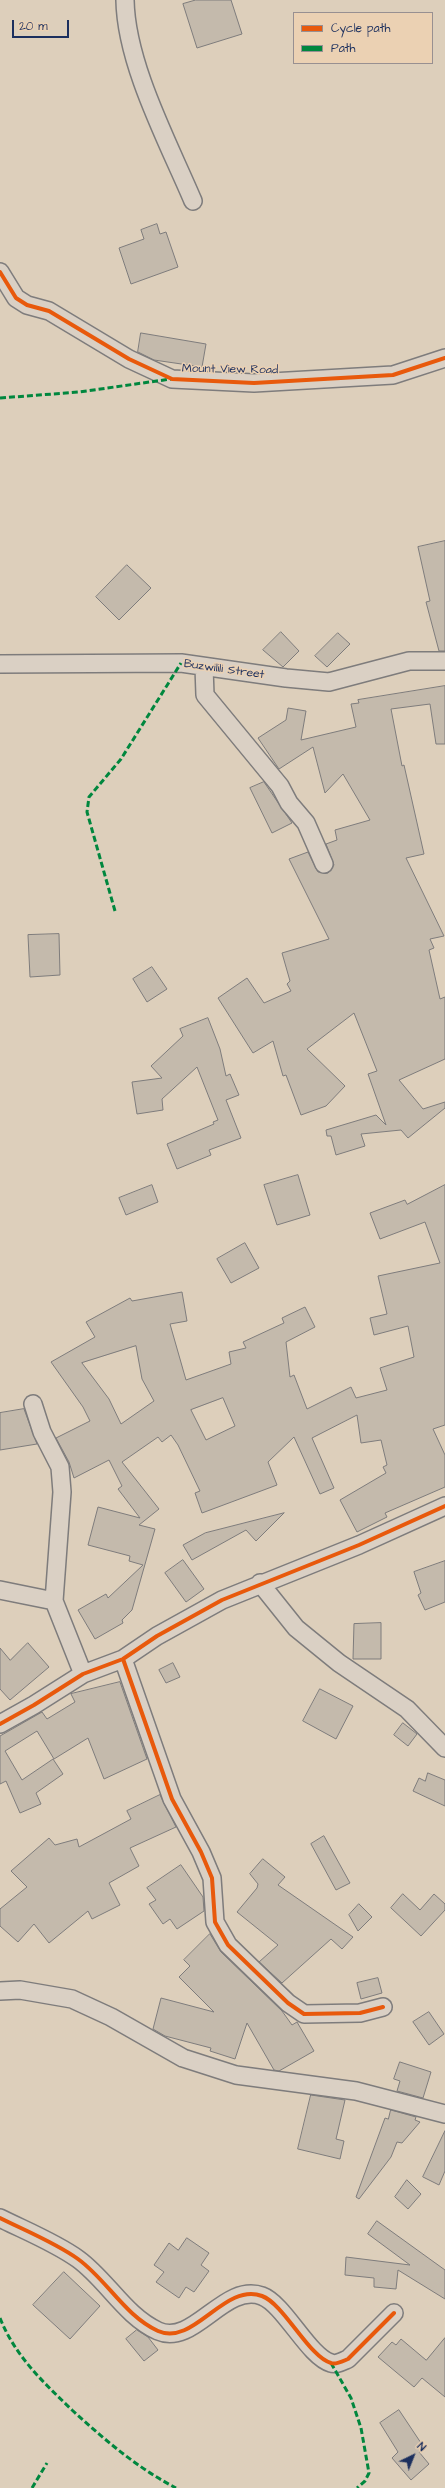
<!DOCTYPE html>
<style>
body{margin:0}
#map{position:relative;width:445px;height:2488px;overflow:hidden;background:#ddcfbb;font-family:"Architects Daughter",sans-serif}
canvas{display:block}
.legend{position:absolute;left:293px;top:12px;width:140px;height:52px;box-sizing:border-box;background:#ebd1b3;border:1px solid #989091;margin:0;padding:5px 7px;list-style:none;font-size:12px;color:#1b2f5e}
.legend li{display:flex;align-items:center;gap:8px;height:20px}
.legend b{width:20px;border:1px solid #989091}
.north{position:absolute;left:393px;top:2436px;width:40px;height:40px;-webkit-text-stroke:3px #ebd1b3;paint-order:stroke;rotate:43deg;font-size:11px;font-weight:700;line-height:16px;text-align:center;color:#1b2f5e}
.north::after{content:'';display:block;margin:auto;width:14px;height:18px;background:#1b2f5e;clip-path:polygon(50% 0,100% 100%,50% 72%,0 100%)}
.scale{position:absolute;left:12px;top:20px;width:57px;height:18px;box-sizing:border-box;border:2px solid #1b2f5e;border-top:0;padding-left:5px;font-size:12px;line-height:14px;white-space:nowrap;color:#1b2f5e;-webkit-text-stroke:3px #ebd1b3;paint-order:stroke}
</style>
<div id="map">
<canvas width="445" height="2488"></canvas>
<ul class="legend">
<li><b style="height:5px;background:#e8590c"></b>Cycle path</li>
<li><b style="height:5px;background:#00873e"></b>Path</li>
</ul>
<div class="north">N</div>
<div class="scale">20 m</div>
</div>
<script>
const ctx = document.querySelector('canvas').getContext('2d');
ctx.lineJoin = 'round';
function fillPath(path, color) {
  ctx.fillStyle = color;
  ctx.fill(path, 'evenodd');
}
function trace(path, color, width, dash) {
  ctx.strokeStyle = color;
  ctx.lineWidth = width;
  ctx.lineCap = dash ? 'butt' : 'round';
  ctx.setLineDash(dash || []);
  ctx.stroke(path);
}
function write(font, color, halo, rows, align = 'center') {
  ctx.font = font + ' "Architects Daughter",sans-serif';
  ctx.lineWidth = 3;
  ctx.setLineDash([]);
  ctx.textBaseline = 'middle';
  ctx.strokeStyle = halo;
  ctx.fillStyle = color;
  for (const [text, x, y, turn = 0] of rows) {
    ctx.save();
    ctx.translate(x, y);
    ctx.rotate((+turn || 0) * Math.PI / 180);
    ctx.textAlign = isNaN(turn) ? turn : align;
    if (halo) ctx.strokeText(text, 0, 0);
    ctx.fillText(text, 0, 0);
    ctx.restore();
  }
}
const building = new Path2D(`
 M196 0H231L242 34 197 48 183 4Z
 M157 224 160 234 166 232 178 267 131 284 119 248 144 239 141 230Z
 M141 333 206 344 202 367 154 360 138 352Z
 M445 541V651H439L426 602 430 601 418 547Z
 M127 565 151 588 119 620 96 597Z
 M281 632 299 651 283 667 263 650Z
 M338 633 350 644 327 667 315 656Z
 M445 686V744H436L430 704 391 709 402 766 404 765 424 854 406 858 444 936 430 939 434 948 429 950 440 999 445 997V1059L399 1080 423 1109 445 1102V1108L408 1138 401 1130 361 1134 365 1146 336 1155 331 1136H327L326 1130 376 1115 386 1125 368 1074 377 1071 354 1013 307 1049 345 1086 326 1106 301 1115 286 1075 283 1076 273 1041 253 1053 218 998 247 978 264 1003 291 991 287 984 290 981 282 953 329 939 289 859 308 852 318 872 328 873 334 865 326 844 337 840 335 830 370 820 343 774 325 793 313 747 279 769 258 738 286 720 288 708 306 711 301 740 356 727 351 704 359 703 358 700Z
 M264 782 292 823 272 833 250 788Z
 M59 934 60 975 30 977 28 935Z
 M152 967 167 989 147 1002 133 979Z
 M208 1018 220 1049 226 1076 230 1074 239 1095 226 1100 241 1138 209 1150 211 1155 177 1169 167 1144 214 1124 213 1122 218 1120 197 1067 162 1099 163 1110 137 1114 132 1082 162 1078 151 1066 183 1036 180 1029Z
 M298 1175 310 1215 277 1225 264 1185Z
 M152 1185 158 1202 126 1215 119 1198Z
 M445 1185V1425L433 1429 445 1455V1487L385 1513 387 1517 357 1532 340 1500 386 1473 383 1467 387 1465 381 1440 361 1443 357 1415 312 1438 334 1488 320 1494 294 1437 268 1462 277 1485 202 1513 195 1493 200 1491 178 1445 171 1435 162 1442 158 1437 122 1462 159 1509 139 1525 155 1529 132 1610 122 1620 123 1623 95 1639 78 1610 106 1594 108 1598 143 1565 129 1561 130 1556 88 1545 98 1507 140 1518 118 1489 122 1486 109 1460 74 1478 69 1462 56 1438 90 1421 83 1407 51 1362 95 1337 86 1322 130 1298 132 1301 182 1292 187 1321 170 1324 186 1380 231 1364 229 1352 246 1348 243 1342 284 1323 282 1318 305 1307 315 1327 286 1342 290 1377 294 1375 307 1409 351 1387 356 1398 387 1390 380 1368 414 1357 408 1326 374 1335 370 1318 387 1314 378 1276 440 1263 425 1222 380 1239 370 1213 405 1200 407 1204ZM136 1346 142 1379 154 1401 121 1424 109 1399 82 1363ZM223 1398 235 1426 206 1440 191 1410Z
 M245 1243 259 1268 231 1283 217 1259Z
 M24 1409 37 1444 0 1450V1413Z
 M284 1513 256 1541 246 1530 192 1560 183 1545 205 1533Z
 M183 1560 204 1589 186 1602 165 1573Z
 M445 1561V1602L425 1610 418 1595 421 1593 414 1572Z
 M381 1623V1659H353L354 1624Z
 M28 1643 49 1667 10 1700 0 1689V1648L10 1660Z
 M173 1663 180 1677 166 1683 159 1670Z
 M120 1682 147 1759 104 1779 88 1738 54 1759 37 1731 5 1751 22 1780 53 1759 63 1774 36 1793 41 1804 20 1813 6 1781 0 1784V1736L42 1712 47 1719 75 1702 71 1694Z
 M320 1689 353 1706 336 1739 303 1721Z
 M403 1723 417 1734 408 1746 394 1735Z
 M428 1773 445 1780V1806L413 1791 419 1778 425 1781Z
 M160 1795 176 1827 130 1848 139 1866 109 1883 120 1905 92 1919 88 1911 49 1943 34 1924 18 1942 0 1926V1909L27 1887 11 1871 49 1838 55 1845 77 1839 79 1847 131 1819 127 1811Z
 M324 1836 350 1883 336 1890 311 1844Z
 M263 1859 285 1877 278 1885 353 1937 342 1949 331 1939 282 1983 259 1962 278 1945 237 1912 257 1888 258 1884 250 1874Z
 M181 1865 203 1897 204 1911 177 1929 170 1919 163 1924 149 1904 156 1900 147 1888Z
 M403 1894 420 1910 434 1894 445 1904V1910L421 1936 391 1908Z
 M359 1904 372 1917 358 1931 349 1915Z
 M210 1934 221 1952 282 2011 292 2025 297 2022 314 2051 279 2071 274 2070 247 2023 235 2059 210 2051 211 2048 165 2036 153 2029 161 1998 214 2012 179 1977 190 1966 184 1960Z
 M378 1978 382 1993 361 1999 357 1983Z
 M429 2012 444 2034 429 2045 413 2022Z
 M400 2062 431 2072 423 2098 397 2091 400 2081 394 2079Z
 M311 2095 345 2100 336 2139 344 2141 340 2159 298 2149Z
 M391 2110 416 2117 415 2120 420 2122 402 2143 397 2142 391 2157 359 2199 356 2197 385 2118 388 2119Z
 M445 2131V2171L439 2185 423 2177Z
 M407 2180 421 2194 408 2209 395 2197Z
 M377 2221 445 2270V2299L398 2270 396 2289 374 2287V2278L345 2275 346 2257 410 2265 368 2234Z
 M187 2238 209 2253 201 2265 209 2271 194 2292 186 2287 179 2298 156 2282 164 2272 154 2265 169 2243 178 2250Z
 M64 2272 100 2306 70 2339 33 2305Z
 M137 2330 148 2337 158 2350 144 2361 126 2339Z
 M445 2338V2397L422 2378 414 2387 378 2357 392 2342 396 2345 401 2339 426 2360Z
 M399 2410 425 2449 419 2452 429 2464 411 2480 392 2458 398 2452 380 2423Z`);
const minor = new Path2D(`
 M125 0C126 64 168 142 193 201
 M0 272 16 298 27 305 49 311 129 359 172 379 254 383 393 375 445 358
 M0 664 181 663 286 678 329 682 409 661H445
 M204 667 205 695 280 786 289 803 306 823 324 864
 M33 1404 42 1432 60 1467 62 1492 54 1601 83 1674
 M260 1583 296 1628 339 1663 407 1709 445 1748
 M0 1590 54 1601
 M123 1659 172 1799 201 1852 212 1878 215 1922 228 1945 288 2003 304 2014 360 2013 383 2007
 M0 1724 34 1705 83 1674 123 1659 157 1636 222 1600 359 1545 445 1506
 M0 1991 20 1990 72 1999 111 2017 183 2058 236 2075 356 2091 445 2114
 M0 2218C24 2230 56 2243 78 2259 107 2280 125 2316 158 2331 194 2347 224 2282 262 2296 284 2304 309 2357 331 2363 336 2365 343 2361 348 2359L394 2313`);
const quiet = new Path2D(`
 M0 398 79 392 171 379
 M115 911 87 812 89 797 121 759 181 663
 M0 2318C15 2356 43 2382 72 2410 105 2440 136 2467 176 2488
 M331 2363 351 2398 361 2428 369 2473 365 2481 357 2488
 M32 2488 47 2463`);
const cycleway = new Path2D(`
 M0 272 16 298 27 305 49 311 129 359 172 379 254 383 393 375 445 358
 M123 1659 172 1799 201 1852 212 1878 215 1922 228 1945 288 2003 304 2014 360 2013 383 2007
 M0 1724 34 1705 83 1674 123 1659 157 1636 222 1600 359 1545 445 1506
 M0 2218C24 2230 56 2243 78 2259 107 2280 125 2316 158 2331 194 2347 224 2282 262 2296 284 2304 309 2357 331 2363 336 2365 343 2361 348 2359L394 2313`);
const streetNames = [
 ["Mount View Road",230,370,1],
 ["Buzwilili Street",224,670,8]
];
fillPath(building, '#c4baac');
trace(building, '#7e7c7c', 1);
trace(minor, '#7e7c7c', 20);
trace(minor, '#dad0c4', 17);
trace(quiet, '#00873e', 3, [6, 3]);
trace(cycleway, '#e8590c', 4);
write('12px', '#1b2f5e', '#ebd1b3', streetNames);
</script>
